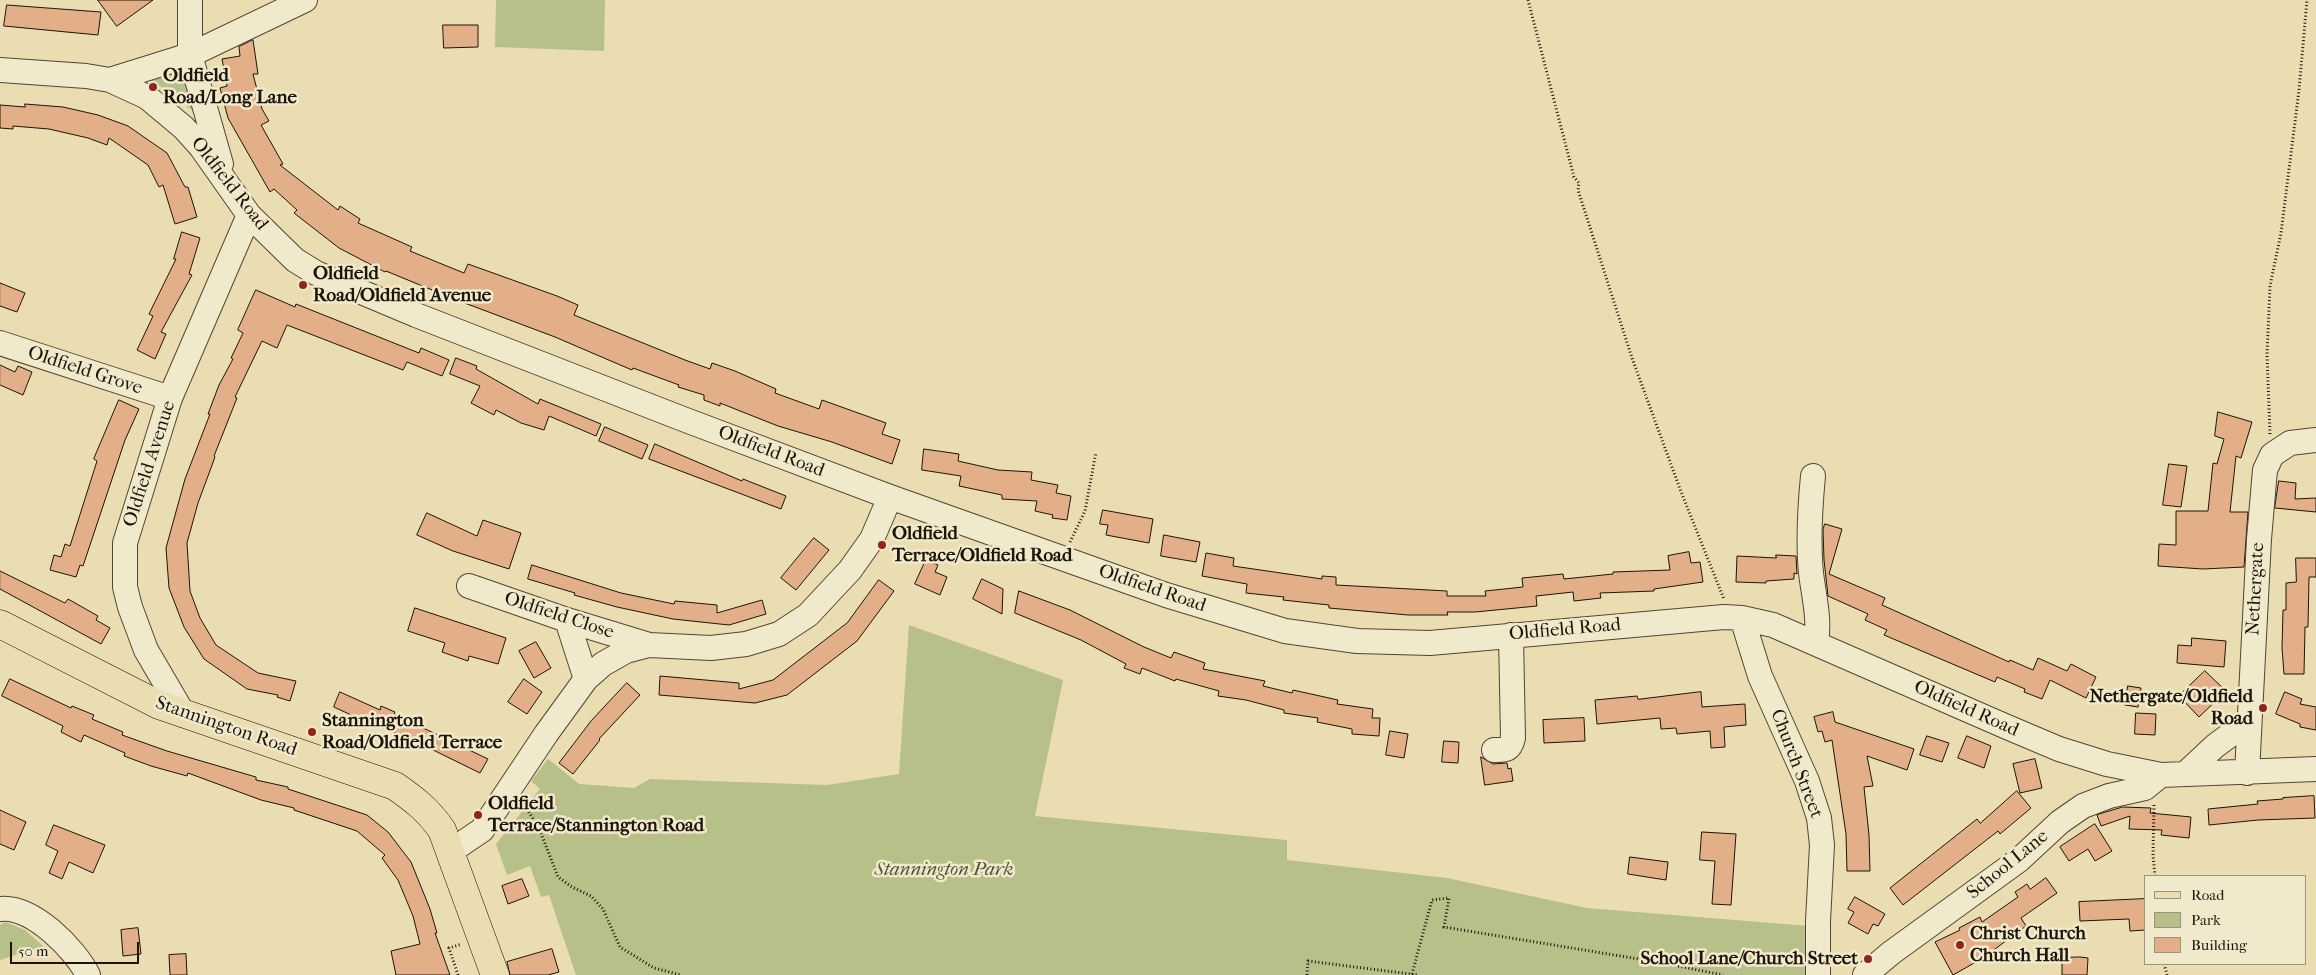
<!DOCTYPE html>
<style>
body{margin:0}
#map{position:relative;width:2316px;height:975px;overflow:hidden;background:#e9ddb1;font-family:"IM FELL French Canon",serif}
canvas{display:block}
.legend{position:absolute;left:2144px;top:875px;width:162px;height:90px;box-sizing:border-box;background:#f1e9cc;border:1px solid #9d947e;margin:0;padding:6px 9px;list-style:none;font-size:15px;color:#1e1408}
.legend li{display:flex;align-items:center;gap:10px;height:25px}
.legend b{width:25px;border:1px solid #9d947e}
.scale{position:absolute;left:10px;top:942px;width:129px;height:22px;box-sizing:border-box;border:2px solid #1e1408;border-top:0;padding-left:6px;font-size:15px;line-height:18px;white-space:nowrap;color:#1e1408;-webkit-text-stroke:4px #f1e9cc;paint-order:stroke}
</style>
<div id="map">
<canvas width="2316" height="975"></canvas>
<ul class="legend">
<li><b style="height:6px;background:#e9ddb1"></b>Road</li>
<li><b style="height:14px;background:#b8c08a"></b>Park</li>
<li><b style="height:14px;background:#e2af89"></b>Building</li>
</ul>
<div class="scale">50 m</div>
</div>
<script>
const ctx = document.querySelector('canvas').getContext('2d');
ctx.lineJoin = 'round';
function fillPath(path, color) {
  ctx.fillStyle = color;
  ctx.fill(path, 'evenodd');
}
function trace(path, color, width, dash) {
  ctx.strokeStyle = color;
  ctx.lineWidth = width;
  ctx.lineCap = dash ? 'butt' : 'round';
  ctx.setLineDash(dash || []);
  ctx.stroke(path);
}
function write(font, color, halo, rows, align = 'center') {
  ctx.font = font + ' "IM FELL French Canon",serif';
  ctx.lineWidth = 5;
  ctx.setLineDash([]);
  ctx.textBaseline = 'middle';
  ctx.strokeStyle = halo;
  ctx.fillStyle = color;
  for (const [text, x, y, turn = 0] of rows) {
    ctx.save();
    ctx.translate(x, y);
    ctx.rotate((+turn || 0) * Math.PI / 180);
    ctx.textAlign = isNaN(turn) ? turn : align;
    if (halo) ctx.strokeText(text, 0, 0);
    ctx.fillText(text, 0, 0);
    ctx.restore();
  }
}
const green = new Path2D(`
 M496 0H605L604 51 495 47Z
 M182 62 204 120 168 91 149 80Z
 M909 625 1063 680 1035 816 1287 840V860L1447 878 1587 908 1809 926 1808 975H576L549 895 541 897 530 866 507 875 496 844 540 789 531 781 548 759 579 784 634 788 650 779 827 785 899 774Z
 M5 922 25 930 43 946 0 960V925Z`);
const building = new Path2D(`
 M98 0H153L117 26Z
 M7 5 101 12 98 35 4 26Z
 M443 25H478V47L444 48Z
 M253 40 258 74H253L262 109 269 121 261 125 283 164 280 165 338 210 340 206 360 219 358 223 412 247 410 251 432 260 464 273 468 264 557 296 578 305 574 315 685 360 710 369 712 363 735 371 776 389 775 393 819 409 822 400 886 423 882 434 900 440 892 464 832 442 778 426 720 403V406L704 400V395L678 387 679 385 633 368 632 370 555 337 454 299 386 271 385 272 339 248 294 213 297 210 274 189 270 192 228 118 220 88 227 86 222 59 240 56 239 47Z
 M25 104 63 107 98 115 128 126 167 153 185 187H188L197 217 175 224 163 185 159 187 148 165 109 138 107 145 88 138 49 129 13 126V129L0 128V105L25 107Z
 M182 232 200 238 189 274 192 275 161 332 166 334 155 359 137 350 153 316 149 314 176 259H174Z
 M0 283 25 293 17 312 0 306Z
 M256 290 295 307 296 304 419 353 421 348 449 360 442 376 407 362 403 370 287 325 277 348 262 341 235 397 237 398 214 456 215 457 198 503 187 543 190 591 200 618 216 645 258 673 296 681 290 701 277 697 278 695 247 689 204 659 184 627 169 588 166 548 185 479 210 414H208L219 385 233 359 231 358 243 333 238 330Z
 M456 358 477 366 476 369 538 404 540 399 601 424 596 436 549 416 544 430 521 423 496 410 494 415 471 403 480 386 450 374Z
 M0 365 15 372 18 366 32 372 23 395 0 385Z
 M119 400 139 409 125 440 83 566 80 565 76 577 50 570 54 555 61 557 65 544 70 546 97 461 94 459Z
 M2218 412 2252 422 2241 458 2236 456 2230 512H2248L2244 567 2203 569 2158 566 2159 544 2176 545V511H2208L2213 463 2217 464 2224 439 2215 436Z
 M605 427 648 445 642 459 599 441Z
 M655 444 742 481 743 479 786 496 781 509 649 459Z
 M924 449 959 454 958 461 998 470 1032 472 1031 480 1058 485 1056 493 1071 496 1067 520 1052 518 1053 515 1035 511 1037 501 1002 499V495L959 486 961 476 922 470Z
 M2169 464 2187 466 2181 507 2163 505Z
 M2279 481 2296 483 2295 499 2316 498V512L2275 508Z
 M1103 510 1153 519 1149 543 1106 535 1108 525 1100 524Z
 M427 513 477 536 483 520 521 533 509 569 453 551 417 535Z
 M1825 524 1842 529 1829 574 1885 598 1882 605 2009 662 2010 660 2033 670 2038 658 2067 671 2071 664 2096 677 2086 698 2050 680 2042 699 2024 692 2025 689 1997 677 1995 682 1884 635 1887 630 1865 620 1868 614 1828 596 1824 560 1823 530Z
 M1164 535 1200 542 1196 562 1161 556Z
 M814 538 829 550 796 590 781 578Z
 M1689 552 1691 563 1700 562 1703 582 1654 589V591L1600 593 1601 598 1574 601 1573 592 1536 596 1537 606 1475 612H1447L1448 615H1408L1329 608V605L1283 600 1284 597 1246 593 1247 584 1202 576 1206 553 1234 558 1233 566 1322 579V576L1336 577V585L1447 591V596H1486L1485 591 1523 587 1522 578 1563 574 1564 579 1613 574V572L1670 570 1668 556Z
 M1776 555 1796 556 1797 574 1794 573V579L1766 581V583L1736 582 1737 556 1776 558Z
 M2296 558H2316V577H2309L2308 627H2305L2304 674H2284L2282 648 2283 610H2286V583L2296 582Z
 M926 560 938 565 935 572 947 577 940 595 915 584Z
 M532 565 621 593 674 604 675 601 717 605V613L762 600 766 614 729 625 673 619 617 607 574 595 575 593 528 579Z
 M0 571 65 603 68 599 98 616 96 620 110 628 101 644 0 589Z
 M982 579 1003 589 1002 614 973 599Z
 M879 580 894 591 857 641 787 695 755 703 659 695 660 676 739 683V689L773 680 847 623Z
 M1019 591 1070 610 1144 647 1171 658 1174 652 1205 663 1203 669 1265 681 1263 686 1292 693 1293 690 1338 700 1337 704 1373 709 1372 718H1380L1379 736 1352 734V729L1317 722 1318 718 1284 713V710L1246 700 1218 696 1219 691 1176 679 1175 681 1142 668 1140 674 1124 668 1126 664 1081 640 1015 613Z
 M415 608 506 638 498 664 469 656 468 661 442 652 445 643 408 631Z
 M2192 638 2226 641 2224 667 2177 663 2178 645 2191 646Z
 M536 642 551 668 534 678 519 651Z
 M2205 671 2226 691 2199 717 2179 696Z
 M10 679 71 708 72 706 94 715 92 719 123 732 122 735 167 751 256 777V780L288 787V789L367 815 388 832 411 862 430 909 437 933H435L450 975H396L391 951 420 944 413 916 398 880 382 858 385 855 357 831 294 810V808L261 800 188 773 187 776 151 766 124 756 125 753 84 735 81 742 61 732 63 726 2 696Z
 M524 679 542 692 527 714 508 702Z
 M627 683 640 695 599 739 600 740 573 774 559 763 591 721Z
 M2128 686 2141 688 2138 707 2125 705Z
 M340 692 380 710 381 706 395 712 394 714 488 759 480 773 427 747 426 750 396 735 397 733 364 721 334 707Z
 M1701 692 1702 707 1745 704 1746 725 1724 727 1725 747 1711 748 1710 731 1677 734 1676 728 1661 729 1660 718 1597 724 1595 700 1637 696 1638 699Z
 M2285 692 2302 699 2300 704 2316 707V730L2300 727V724L2276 714Z
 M1833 712 1835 722 1914 749 1907 770 1867 756 1873 786 1864 787 1869 835 1870 871H1847L1846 834 1832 740 1825 742 1822 731 1818 732 1814 717Z
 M2136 713 2156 714 2155 735 2135 734Z
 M1584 718 1585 741 1544 743 1543 720Z
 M1390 731 1408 734 1404 758 1386 755Z
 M1927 736 1949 743 1942 762 1920 755Z
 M1967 736 1991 746 1984 768 1958 758Z
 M1444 741 1459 742 1458 763 1442 762Z
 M1481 757 1493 764 1507 763 1508 769 1511 768 1513 781 1485 785Z
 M2035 759 2042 788 2020 793 2013 764Z
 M2017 791 2031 808 2000 834 1998 831 1903 905 1890 888 1977 819 1980 823Z
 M2314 796 2315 818 2258 820 2209 825 2208 809 2258 804 2257 801 2283 799V798Z
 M2123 807 2151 808 2150 813 2191 817 2189 838 2161 835 2162 830 2129 829 2130 816 2101 826 2097 815Z
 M0 810 26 822 14 850 0 844Z
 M2095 824 2112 851 2095 861 2088 849 2069 861 2060 847Z
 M54 825 105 845 93 873 69 862 62 879 49 873 58 851 46 845Z
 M1702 832 1736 834 1731 905 1712 904 1715 861 1700 860Z
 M1630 857 1668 862 1666 880 1628 874Z
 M2046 878 2057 893 2021 918 2026 926 1983 958 1953 975 1935 942 1960 930 1959 928 1980 917 1982 922 2018 897 2015 892 2027 884 2030 889Z
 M522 879 529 896 508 904 502 886Z
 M1855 897 1885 914 1878 926 1873 924 1868 934 1848 923 1854 912 1848 909Z
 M2145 899V930L2130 931 2129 919 2080 921 2079 902Z
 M138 928 141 954 123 956 121 930Z
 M552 949 559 972 548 975H510L507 962Z
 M186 954 187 975H170L169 955Z
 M2080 957 2088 958 2087 975H2062V958Z`);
const path = new Path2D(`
 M1528 0 1574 177 1579 183 1578 190 1632 358 1680 489 1724 599
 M2270 434 2267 355 2270 286 2281 233 2299 90 2307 0
 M1070 542 1085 511 1096 452
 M523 803 539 828 558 877 572 887 591 896 603 909 620 947 654 968 681 975
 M2154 805 2153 856 2155 876
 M2164 964 2167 975
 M1412 974 1432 900 1449 898 1444 927 1663 963 1723 975
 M458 975 449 948 462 944
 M1307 975 1308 961 1418 975`);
const minor = new Path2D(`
 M190 0V55L221 164
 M0 70 86 76 110 80 147 97 184 128 201 147 249 215 295 260 316 273 416 315 683 419 890 497 1166 595 1285 631 1357 641 1430 643 1724 617 1742 618 1773 625 2007 727 2059 749 2107 764 2161 775 2316 769
 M110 80 190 55 305 0
 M0 343 170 398
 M1813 476C1810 507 1808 542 1811 573 1814 598 1820 618 1816 643
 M469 586 567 620 649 645
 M1742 618 1760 676 1807 781 1819 818 1822 845 1818 921V975
 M567 620 586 679
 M184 715 146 650 130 607 125 587V543L170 398 249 215
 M1494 750C1505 750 1510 751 1513 738L1511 635
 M2247 773 2259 539 2265 470 2272 455 2290 443 2316 440
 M2185 774 2215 746 2234 732H2247
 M451 851 482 830 546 734 586 679 603 664 626 651 649 645 711 648 746 644 779 634 808 615 850 570 872 539 890 497
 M0 909C32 905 75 949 88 975
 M1865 975 1891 953 2019 860 2060 822 2083 806 2109 796 2145 788 2161 775`);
const major = new Path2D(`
 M0 624 159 705 395 786C415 800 428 810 442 830L495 975`);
const markers = [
 [153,87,5,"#8f2418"],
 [303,285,5,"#8f2418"],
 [882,545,5,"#8f2418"],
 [2263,708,5,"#8f2418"],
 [312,732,5,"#8f2418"],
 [478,815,5,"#8f2418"],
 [1960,945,5,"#8f2418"],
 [1868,959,5,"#8f2418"]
];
const poiNames = [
 ["Oldfield",163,76],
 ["Road/Long Lane",163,98],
 ["Oldfield",313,274],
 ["Road/Oldfield Avenue",313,296],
 ["Oldfield",892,534],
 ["Terrace/Oldfield Road",892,556],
 ["Nethergate/Oldfield",2253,697,"right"],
 ["Road",2253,719,"right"],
 ["Stannington",322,721],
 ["Road/Oldfield Terrace",322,743],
 ["Oldfield",488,804],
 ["Terrace/Stannington Road",488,826],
 ["Christ Church",1970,934],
 ["Church Hall",1970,956],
 ["School Lane/Church Street",1858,959,"right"]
];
const streetNames = [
 ["Oldfield Road",229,184,52],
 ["Oldfield Grove",85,371,18],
 ["Oldfield Road",771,452,21],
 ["Oldfield Avenue",150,464,-72],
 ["Oldfield Road",1152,589,19],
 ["Nethergate",2256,589,-87],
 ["Oldfield Close",559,616,18],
 ["Oldfield Road",1565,630,-5],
 ["Oldfield Road",1966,709,24],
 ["Stannington Road",226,727,19],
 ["Church Street",1796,764,69],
 ["School Lane",2008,865,-39]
];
const parkNames = [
 ["Stannington Park",944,870]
];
fillPath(green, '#b8c08a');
fillPath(building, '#e2af89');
trace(building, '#1e1408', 1);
trace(minor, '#514632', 26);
trace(major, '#1e1408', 29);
trace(path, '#1e1408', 3, [1, 2.5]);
trace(minor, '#f1e9cc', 24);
trace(major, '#e9ddb1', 28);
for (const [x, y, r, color] of markers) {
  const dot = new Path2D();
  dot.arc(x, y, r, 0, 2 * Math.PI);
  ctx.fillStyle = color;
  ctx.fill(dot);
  trace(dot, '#f1e9cc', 2);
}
write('bold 19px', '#1e1408', '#f1e9cc', poiNames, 'left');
write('19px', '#1e1408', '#f1e9cc', streetNames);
write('italic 19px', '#545036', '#f1e9cc', parkNames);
</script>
